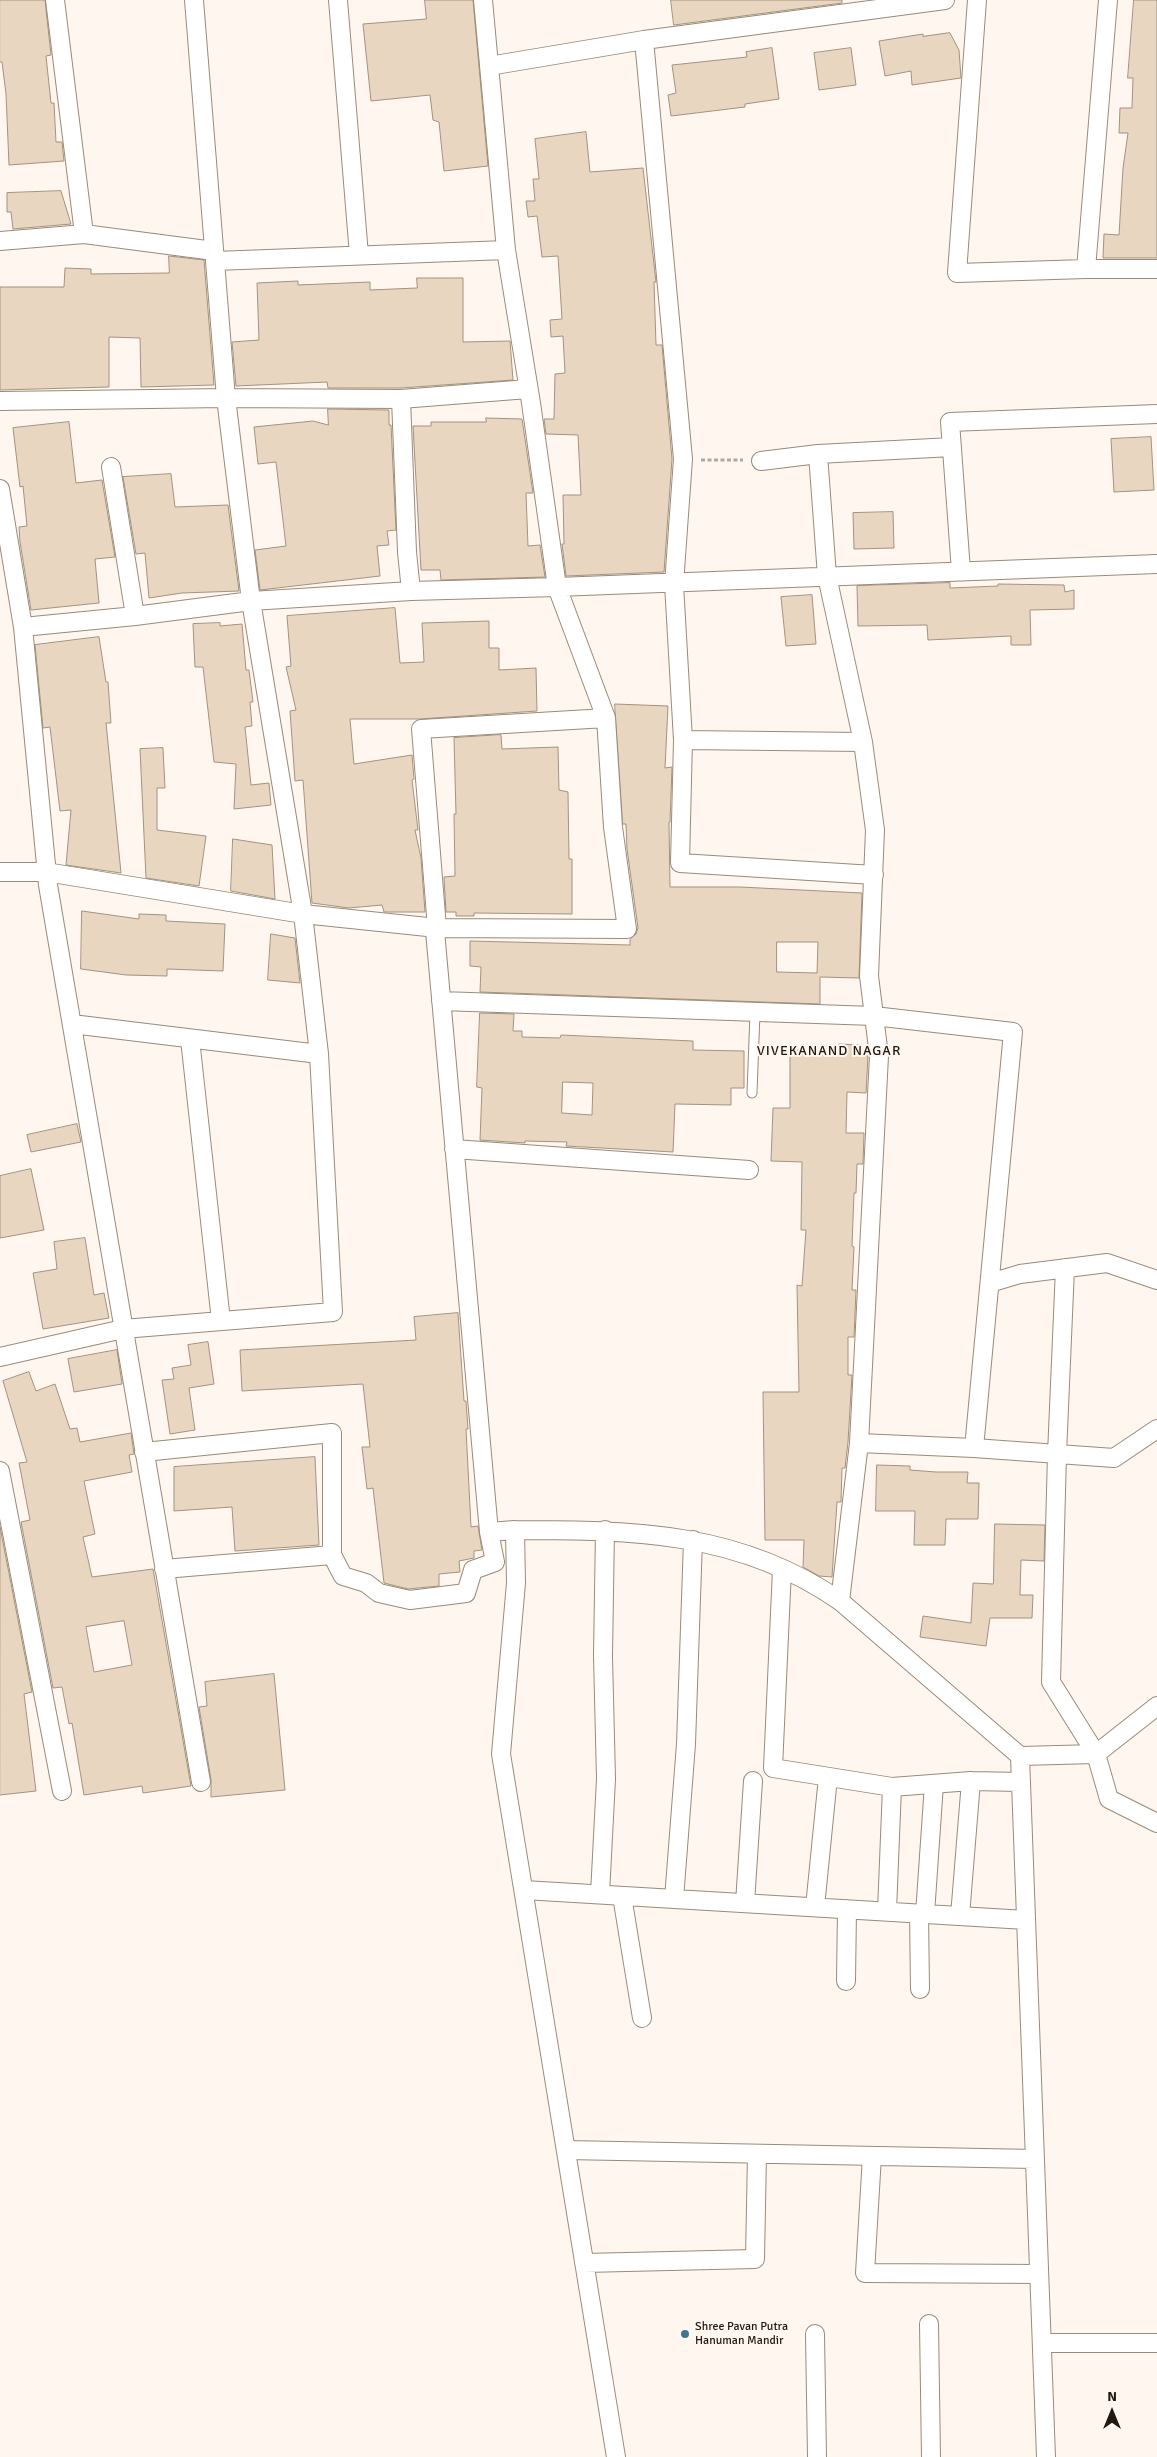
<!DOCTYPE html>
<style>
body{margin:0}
#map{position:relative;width:1157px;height:2457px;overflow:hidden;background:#fff7ef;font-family:Signika,sans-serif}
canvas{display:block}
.north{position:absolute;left:1087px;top:2387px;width:50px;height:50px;-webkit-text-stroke:4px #fff7ef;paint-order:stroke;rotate:0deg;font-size:14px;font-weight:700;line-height:20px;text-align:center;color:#201912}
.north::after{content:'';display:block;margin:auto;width:18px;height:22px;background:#201912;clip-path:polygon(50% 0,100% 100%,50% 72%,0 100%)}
</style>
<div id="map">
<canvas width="1157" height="2457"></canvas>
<div class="north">N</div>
</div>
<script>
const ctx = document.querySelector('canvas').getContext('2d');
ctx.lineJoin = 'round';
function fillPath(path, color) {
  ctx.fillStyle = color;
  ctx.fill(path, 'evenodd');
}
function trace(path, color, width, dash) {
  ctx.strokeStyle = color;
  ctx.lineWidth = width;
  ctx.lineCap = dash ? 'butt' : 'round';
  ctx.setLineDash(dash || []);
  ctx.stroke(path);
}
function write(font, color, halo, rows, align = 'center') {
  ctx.font = font + ' Signika,sans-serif';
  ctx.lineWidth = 4;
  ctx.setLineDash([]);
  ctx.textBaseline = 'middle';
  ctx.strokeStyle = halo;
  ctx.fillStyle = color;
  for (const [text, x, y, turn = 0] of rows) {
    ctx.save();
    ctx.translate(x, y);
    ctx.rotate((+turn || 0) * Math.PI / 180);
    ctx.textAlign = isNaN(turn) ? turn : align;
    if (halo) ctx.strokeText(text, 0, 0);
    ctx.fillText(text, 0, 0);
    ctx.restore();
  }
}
const building = new Path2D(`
 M0 0H45L51 55 46 56 51 103H54L56 142H62L64 161 9 165 6 94 2 62H0Z
 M425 0H473L488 166 444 171 439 122 433 120 430 95 371 101 363 24 426 19Z
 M671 0H842V3L674 25Z
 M1134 0H1157V258H1103L1104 234 1119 235 1123 168 1128 133H1119L1120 108H1132L1133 78H1128Z
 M950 33 959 50 961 78 912 85 911 71 885 76 879 41 923 34V36Z
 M772 48 779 99 745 104V107L671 116 668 95 676 93 672 65 747 57 746 52Z
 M851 48 856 85 819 90 814 53Z
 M586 132 590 172 643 168 656 282H654L656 345H662L672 459 664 572 566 576 562 544H564L563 495H581L578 435 546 434 544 419H554L555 374 565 373 563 336 551 337 550 320 562 319 558 256 542 257 537 216 528 217 526 201H535L533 179H539L535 139Z
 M61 191 71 224 13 229 11 212H7V193Z
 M169 256 204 260 214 385 141 387 140 338 109 337V387L0 390V287H64L65 268 91 269V274L169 273Z
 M417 278H463V342L510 341 513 380 401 388H328L327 382 236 386 232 342 259 340 257 283 298 281V285L370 282V290L417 288Z
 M328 409 389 410V425H391L396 530 387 531 389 545 377 546 380 576 260 590 255 550 286 546 276 462 258 464 254 427 313 421 328 425Z
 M486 418 522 419 533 493H526L528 546 540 545 545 577 441 580 440 570H421L413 426H431V422H486Z
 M69 422 76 483 102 480 115 557 95 559 99 603 31 610 20 542 19 527 27 526 23 486 20 487 13 428Z
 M1151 437 1154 490 1114 492 1111 439Z
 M171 474 175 507 228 505 239 591 182 593 149 598 145 553 136 554 123 477Z
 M893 512 894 548 854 549 853 513Z
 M950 583V588L998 586V584L1064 585 1065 592 1074 590V609L1030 610 1031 645H1011V636L928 640 927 625 858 626 857 586Z
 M812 595 816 644 786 646 781 597Z
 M395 608 400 663 424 662 422 623 489 621V648H499V670L536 668 537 711 420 719H350L354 764 412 755 414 779 412 780 418 830H415L421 858 425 912H384L382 905 349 908 312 903 303 780 295 781 290 711 296 710 286 667 291 666 287 616Z
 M220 623V626L242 624 246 670H249L253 702H250L252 726 245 727 251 785 269 783 271 805 234 809 236 764 214 762 203 667H195L193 624Z
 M99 637 106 682H108L111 723H106L121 873 66 865 71 810 60 811 50 727 43 728 35 645Z
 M615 704 668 706 665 768 672 767 670 822H669L670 887H740L862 893 859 978 820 977V1004L480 992 481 967 470 966V941L630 945V939L636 934 638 928 627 849 626 824H623ZM777 942H818L817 973 777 972Z
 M501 735 502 749 558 747 559 790 568 792 569 859H572V914L474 913V916H456V912H446L444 877 455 876 454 814H456L454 738Z
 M163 748 165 788H157V830L206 836 199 886 146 878 140 749Z
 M233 839 272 845 275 899 231 891Z
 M82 911 139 919V914L166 915V921L225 924 223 971 167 969V976L126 975 81 969Z
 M271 934 295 938 300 983 268 980Z
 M480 1013 514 1014 513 1031H522V1037L560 1038 561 1035 693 1041V1050L744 1051V1088H731V1105L675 1104 673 1152 566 1146 567 1142 525 1141V1143L480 1140 482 1088 477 1087ZM563 1082 593 1083 592 1115 562 1113Z
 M839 1044 858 1045V1055L868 1056 866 1093 847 1092 846 1133H864L863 1164H857L856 1193H854L852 1246 854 1247 852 1290H856L854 1337H848V1375H852L848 1442 845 1468H842L841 1502H837L832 1577 819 1576 803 1567 804 1540H765L763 1392H799L797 1285 802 1286 806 1230H801L802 1162 771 1161 773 1108H790V1050L838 1051Z
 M77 1124 81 1142 31 1152 27 1135Z
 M31 1169 44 1230 0 1238V1176Z
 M85 1238 94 1295 104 1293 109 1318 43 1329 33 1273 57 1269 54 1242Z
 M458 1313 464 1401H466L468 1429H466L471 1527 478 1526 482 1550 474 1551V1558L459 1561 460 1572 439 1574V1586L408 1589 384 1583 373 1488 367 1489 362 1447H370L363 1384 242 1391 240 1350 416 1340 414 1317Z
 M208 1342 214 1384 189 1388 195 1430 170 1434 162 1380 174 1379 172 1368 191 1365 188 1345Z
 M117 1350 122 1384 74 1392 68 1359Z
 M29 1372 36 1391 55 1384 70 1429 77 1428 80 1442 131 1433 134 1454 129 1455 132 1472 84 1481 95 1534 83 1537 92 1577 153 1569 191 1786 143 1793 142 1786 84 1795 72 1723 69 1724 62 1687 53 1688 21 1522 30 1520 19 1463 27 1462 3 1381ZM124 1621 132 1665 94 1672 86 1627Z
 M315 1457 319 1545 235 1551 232 1507 174 1511V1467Z
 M877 1465 910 1466V1470L936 1472H968L967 1483H979L978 1519H946L945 1545H914L915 1511H876Z
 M995 1524 1045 1525 1044 1561 1021 1560 1020 1595H1033L1032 1618H990L986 1646 920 1637 923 1616 971 1623 973 1583 993 1584Z
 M0 1527 32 1692 24 1694 36 1791 0 1795Z
 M274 1674 285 1790 211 1797V1780L199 1707 207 1706 205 1682Z`);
const path = new Path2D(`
 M701 460H743`);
const lane = new Path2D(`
 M752 1093 755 1013`);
const street = new Path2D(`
 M338 0 359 255
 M483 0 506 250 531 403 557 587 1157 564
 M977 0 957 273 1086 269
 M1108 0 1086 269H1157
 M644 40 683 459 674 584 683 740
 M489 66 644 40 945 0
 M84 234 214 251
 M0 241 84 234 55 0
 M215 261 506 250
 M401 399 407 552 411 591
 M0 401 226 398 194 0
 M818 454 827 576 863 742 875 830 869 976 879 1056 859 1443 840 1601
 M761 461 818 454 952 447
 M111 467 135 616
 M0 489 23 627 48 885 201 1782
 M961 571 950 422 1157 414
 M23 627 135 616 251 601 411 591 557 587 606 718 421 729 437 928 435 931 489 1532 515 1530
 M863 742 683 740 680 863 874 875
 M0 872H46L303 914 437 928 627 929 613 827 606 718
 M441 1001 874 1016 1013 1032 974 1448 859 1443
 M72 1024 319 1054
 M190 1039 221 1321
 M454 1149 749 1170
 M1065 1268 1057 1454 1051 1682 1096 1754 1109 1799 1157 1823
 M990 1283 1020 1274 1107 1263 1157 1280
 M0 1357 123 1329 333 1312 319 1054 303 914 251 601 226 398 401 399 528 389
 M974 1448 1114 1458 1157 1429
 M144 1452 332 1433V1555L343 1576 366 1583 379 1593 410 1600 466 1593 473 1570 495 1562 489 1532
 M0 1471 62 1791
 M164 1569 332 1555
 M782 1569 773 1768 892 1787 971 1781 1021 1782
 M1020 1756 1046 2457
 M524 1890 1026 1920
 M600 1894 606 1779 603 1656 605 1530
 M622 1896 642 2018
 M674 1899 686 1744 693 1540
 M745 1903 753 1781
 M815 1907 828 1777
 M887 1911 892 1787
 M919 1913 920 1989
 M925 1914 934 1784
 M960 1916 971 1781
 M846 1981 847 1909
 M566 2150 1035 2159
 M872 2156 865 2273 1039 2274
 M584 2263 755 2259 757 2154
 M929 2324 931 2457
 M815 2334 817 2457
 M1042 2343H1157
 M616 2457 501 1754 516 1583 515 1530C632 1530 739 1531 840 1601L1020 1756 1096 1754 1157 1706`);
const markers = [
 [685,2334,5,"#3d7790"]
];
const poiNames = [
 ["Shree Pavan Putra",695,2327],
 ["Hanuman Mandir",695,2341]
];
const neighbourhoodNames = [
 ["VIVEKANAND NAGAR",829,1051]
];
fillPath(building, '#e8d6c1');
trace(building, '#a3927e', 1);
trace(lane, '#9b8a77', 11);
trace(street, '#9b8a77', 20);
trace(path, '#b0a8a1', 3, [4, 2.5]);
trace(lane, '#fff', 9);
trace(street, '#fff', 18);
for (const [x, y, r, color] of markers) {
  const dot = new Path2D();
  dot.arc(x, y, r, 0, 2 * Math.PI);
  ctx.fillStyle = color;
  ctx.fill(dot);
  trace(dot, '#fff7ef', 2);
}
write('12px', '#201912', '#fff7ef', poiNames, 'left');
ctx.letterSpacing = '1px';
write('14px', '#201912', '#fff7ef', neighbourhoodNames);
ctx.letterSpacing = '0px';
</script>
